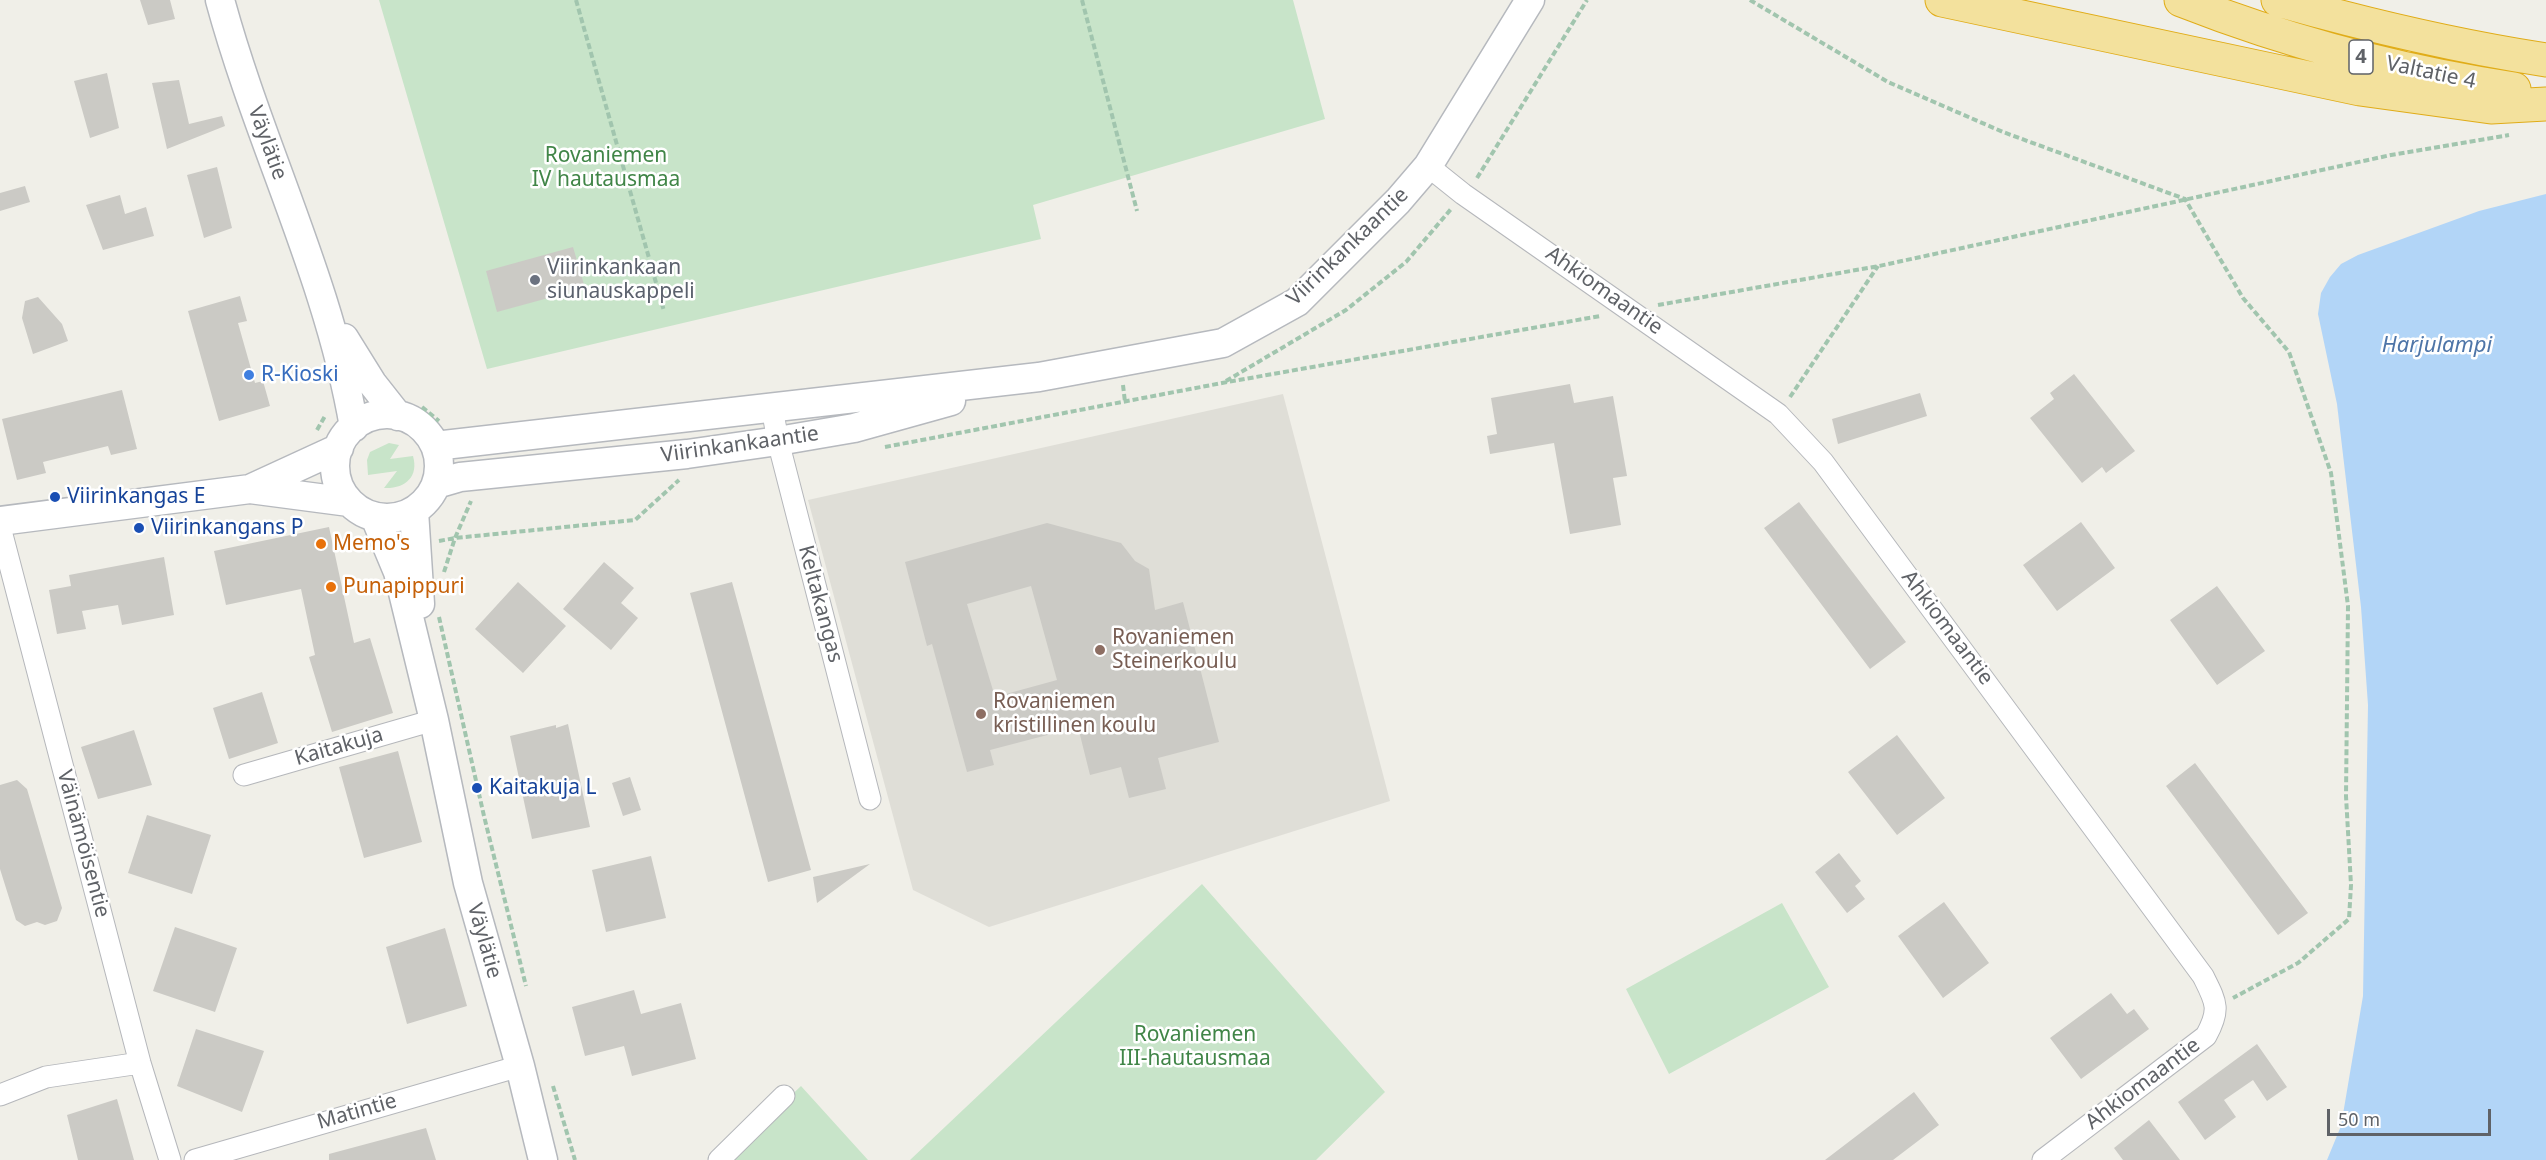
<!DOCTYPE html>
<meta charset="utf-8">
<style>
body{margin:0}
#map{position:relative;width:2546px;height:1160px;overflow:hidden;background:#f0efe8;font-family:"Noto Sans",sans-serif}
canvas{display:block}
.scale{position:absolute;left:2327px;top:1109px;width:164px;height:27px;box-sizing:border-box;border:3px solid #5f6267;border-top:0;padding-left:8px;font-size:18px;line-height:21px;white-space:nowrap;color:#5f6267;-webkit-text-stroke:4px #fff;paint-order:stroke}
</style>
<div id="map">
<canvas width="2546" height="1160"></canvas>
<div class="scale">50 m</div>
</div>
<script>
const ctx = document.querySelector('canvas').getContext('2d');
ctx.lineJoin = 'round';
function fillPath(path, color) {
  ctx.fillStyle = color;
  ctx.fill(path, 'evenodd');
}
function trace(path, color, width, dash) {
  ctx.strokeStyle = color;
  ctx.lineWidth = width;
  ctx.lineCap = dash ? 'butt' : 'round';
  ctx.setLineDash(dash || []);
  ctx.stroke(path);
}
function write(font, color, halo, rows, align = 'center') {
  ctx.font = font + ' "Noto Sans",sans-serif';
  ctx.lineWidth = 5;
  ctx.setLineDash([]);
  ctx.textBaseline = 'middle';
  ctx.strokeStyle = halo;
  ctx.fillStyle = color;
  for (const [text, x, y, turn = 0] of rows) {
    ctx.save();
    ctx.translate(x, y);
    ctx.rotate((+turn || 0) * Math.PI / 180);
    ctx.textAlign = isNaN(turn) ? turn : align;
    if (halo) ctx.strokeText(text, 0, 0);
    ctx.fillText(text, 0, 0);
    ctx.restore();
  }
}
const education = new Path2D(`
 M1283 394 1390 801 989 927 913 890 808 500Z`);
const green = new Path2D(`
 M379 0H1293L1325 119 1033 205 1041 239 487 369Z
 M389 443 399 445 390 459 413 456C419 477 405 489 384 488L397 471 368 475 367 460 370 452Z
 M1202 884 1385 1092 1316 1160H910Z
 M1782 903 1829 987 1669 1074 1626 989Z
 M801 1086 868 1160H724Z`);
const water = new Path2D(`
 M2546 194V1160H2327L2341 1126 2363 996 2368 705 2361 607 2337 404 2318 314 2321 293 2330 277 2341 264 2358 255 2479 211Z`);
const building = new Path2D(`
 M140 0H170L175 19 148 25Z
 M107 73 119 128 90 138 74 81Z
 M179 80 189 124 222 116 225 126 167 149 152 83Z
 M217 167 232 228 204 238 187 175Z
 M25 186 30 202 0 211V193Z
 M120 195 125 214 146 207 154 236 103 250 86 205Z
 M573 247 585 288 497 312 486 271Z
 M240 296 247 321 238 323 255 383 263 381 270 406 219 421 188 311Z
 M38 297 62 324 68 341 33 354 22 318 25 301Z
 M2074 374 2135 451 2106 473 2102 467 2082 483 2030 418 2054 399 2050 393Z
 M1570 384 1574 403 1613 396 1627 476 1613 478 1621 525 1570 534 1554 443 1490 454 1487 436 1497 434 1491 398Z
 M122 390 137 449 111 455 108 446 43 462 46 473 17 480 2 419Z
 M1920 393 1927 416 1838 444 1832 419Z
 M1799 502 1906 642 1870 669 1764 528Z
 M2081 522 2115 568 2057 611 2023 565Z
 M1047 523 1121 543 1135 561 1149 569 1155 610 1183 602 1219 742 1158 758 1166 789 1129 798 1121 767 1090 775 1078 727 990 750 994 765 967 772 932 644 927 646 905 562ZM1031 586 1057 680 995 697 967 604Z
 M329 527 354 643 370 638 393 713 332 732 309 657 315 655 301 589 226 605 214 551Z
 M164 557 174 615 122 625 118 605 82 611 86 629 57 634 49 590 71 586 69 575Z
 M604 562 634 588 621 603 638 618 611 650 563 609Z
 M518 582 566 626 523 673 475 629Z
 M732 582 811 870 768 882 690 593Z
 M2217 586 2265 651 2217 685 2170 620Z
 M262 692 278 743 229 759 213 708Z
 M568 724 590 827 532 839 510 736 556 725V728Z
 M134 730 152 785 98 799 81 747Z
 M1897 735 1945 798 1897 835 1848 772Z
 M398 751 422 842 364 858 339 767Z
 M2195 763 2308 913 2278 935 2166 786Z
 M630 777 641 810 623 816 612 783Z
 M17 780 27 789 62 908 57 921 45 925 37 922 25 926 16 920 0 869V785Z
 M147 815 211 835 192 894 128 873Z
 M1839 853 1861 881 1855 886 1865 899 1847 913 1815 872Z
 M651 856 666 918 606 932 592 870Z
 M870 864 817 903 813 877Z
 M1944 902 1989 963 1943 998 1898 936Z
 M175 927 237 948 215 1012 153 991Z
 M445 928 467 1006 407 1024 386 947Z
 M634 990 641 1014 681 1003 696 1059 632 1076 624 1046 585 1056 572 1007Z
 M2111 993 2127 1014 2134 1009 2149 1029 2081 1079 2050 1038Z
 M196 1029 264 1051 242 1112 177 1086Z
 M2257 1044 2287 1087 2267 1101 2253 1080 2224 1100 2236 1117 2205 1140 2178 1102Z
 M1914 1092 1939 1125 1893 1160H1825Z
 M117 1099 134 1160H78L67 1115Z
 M2149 1120 2180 1160H2123L2114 1148Z
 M426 1128 436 1160H329V1154Z`);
const path = new Path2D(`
 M576 0 664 311
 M1082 0 1137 211
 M1750 0 1888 82 2003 132 2185 199 2243 298 2289 352 2331 473 2348 606 2346 796 2351 885 2349 919 2298 963 2233 998
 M1477 178 1587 0
 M1658 305 1879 266 2391 155 2509 135
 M1226 381 1346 310 1406 262 1451 209
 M1123 385 1125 402
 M1790 397 1878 266
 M422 407 439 421
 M317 430 325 416
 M885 447 1222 383 1600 316
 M439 541 455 538 635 520 679 480
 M444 572 455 538 471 501
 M439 617 484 816 526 986
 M553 1086 575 1160`);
const street = new Path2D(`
 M1428 166 1463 194 1778 414 1823 462 2203 976C2216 1002 2221 1009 2206 1036L2043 1160
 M772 408 778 441 870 799
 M0 527 140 1063 170 1160
 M244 775 434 720
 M0 1095 46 1077 140 1063
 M195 1160 520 1066
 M719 1160 784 1096`);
const secondary = new Path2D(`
 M220 0C259 144 329 279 354 427
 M344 338 372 383 398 416
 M335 466a52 52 0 1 1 104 0a52 52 0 1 1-104 0Z
 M435 446 1039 377 1223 343 1297 302 1398 201 1428 166 1530 0
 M436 484 460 477 687 454 778 441 854 428 951 401
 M252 488 339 448
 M414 511 420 604
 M375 517 398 572 434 720 468 883 520 1066 543 1160
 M0 521 250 489 349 502`);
const highway = new Path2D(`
 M1942 0 2360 89 2491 107 2546 104
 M2181 0C2288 42 2401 72 2514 89
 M2278 0C2366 25 2455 46 2546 60`);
const markers = [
 [535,280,6,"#6b7280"],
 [249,375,6,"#3f7fe0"],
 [55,497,6,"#1a4fb4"],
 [139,528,6,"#1a4fb4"],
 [321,544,6,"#e8710a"],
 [331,587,6,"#e8710a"],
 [1100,650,6,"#8d6e63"],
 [981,714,6,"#8d6e63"],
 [477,788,6,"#1a4fb4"]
];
const shields = [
 [2361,57,24]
];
const shieldNames = [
 ["4",2361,57]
];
const streetNames = [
 ["Valtatie 4",2431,73,12],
 ["Väylätie",267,143,70],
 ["Viirinkankaantie",1348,247,-44],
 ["Ahkiomaantie",1604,291,35],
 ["Viirinkankaantie",740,445,-8],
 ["Keltakangas",820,604,75],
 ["Ahkiomaantie",1947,628,53],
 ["Kaitakuja",339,747,-16],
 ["Väinämöisentie",83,844,75],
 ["Väylätie",484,941,74],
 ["Ahkiomaantie",2143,1084,-37],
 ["Matintie",357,1112,-16]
];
const parkNames = [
 ["Rovaniemen",606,156],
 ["IV hautausmaa",606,180],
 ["Rovaniemen",1195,1035],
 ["III-hautausmaa",1195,1059]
];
const worshipNames = [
 ["Viirinkankaan",547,268],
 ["siunauskappeli",547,292]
];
const shopNames = [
 ["R-Kioski",261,375]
];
const transitNames = [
 ["Viirinkangas E",67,497],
 ["Viirinkangans P",151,528],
 ["Kaitakuja L",489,788]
];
const foodNames = [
 ["Memo's",333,544],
 ["Punapippuri",343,587]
];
const educationNames = [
 ["Rovaniemen",1112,638],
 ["Steinerkoulu",1112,662],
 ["Rovaniemen",993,702],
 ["kristillinen koulu",993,726]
];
const waterNames = [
 ["Harjulampi",2437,346]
];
fillPath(education, '#dfded7');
fillPath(green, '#c8e4c9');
fillPath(water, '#b2d5f7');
fillPath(building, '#cbcac5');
trace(street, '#b5b7bb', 23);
trace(secondary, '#b6b9be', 31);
trace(highway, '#e0ac18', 35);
trace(path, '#a1c5ae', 4, [6, 3]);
trace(street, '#fff', 21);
trace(secondary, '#fff', 28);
trace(highway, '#f3e19d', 33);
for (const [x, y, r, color] of markers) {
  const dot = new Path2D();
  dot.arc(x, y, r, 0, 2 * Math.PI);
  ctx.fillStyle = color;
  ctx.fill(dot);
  trace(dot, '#fff', 2);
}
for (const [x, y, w] of shields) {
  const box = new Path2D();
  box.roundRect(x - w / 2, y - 17, w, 34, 4.5);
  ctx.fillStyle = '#fff';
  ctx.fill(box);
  trace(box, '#5f6267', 1.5);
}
write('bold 20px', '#5f6267', null, shieldNames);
write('21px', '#5f6267', '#fff', streetNames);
write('21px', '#408547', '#fff', parkNames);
write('21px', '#5b616d', '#fff', worshipNames, 'left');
write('21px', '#366cbe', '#fff', shopNames, 'left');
write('21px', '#164399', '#fff', transitNames, 'left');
write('21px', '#c56008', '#fff', foodNames, 'left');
write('21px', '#785e54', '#fff', educationNames, 'left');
write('italic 22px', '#4e75a8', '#fff', waterNames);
</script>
